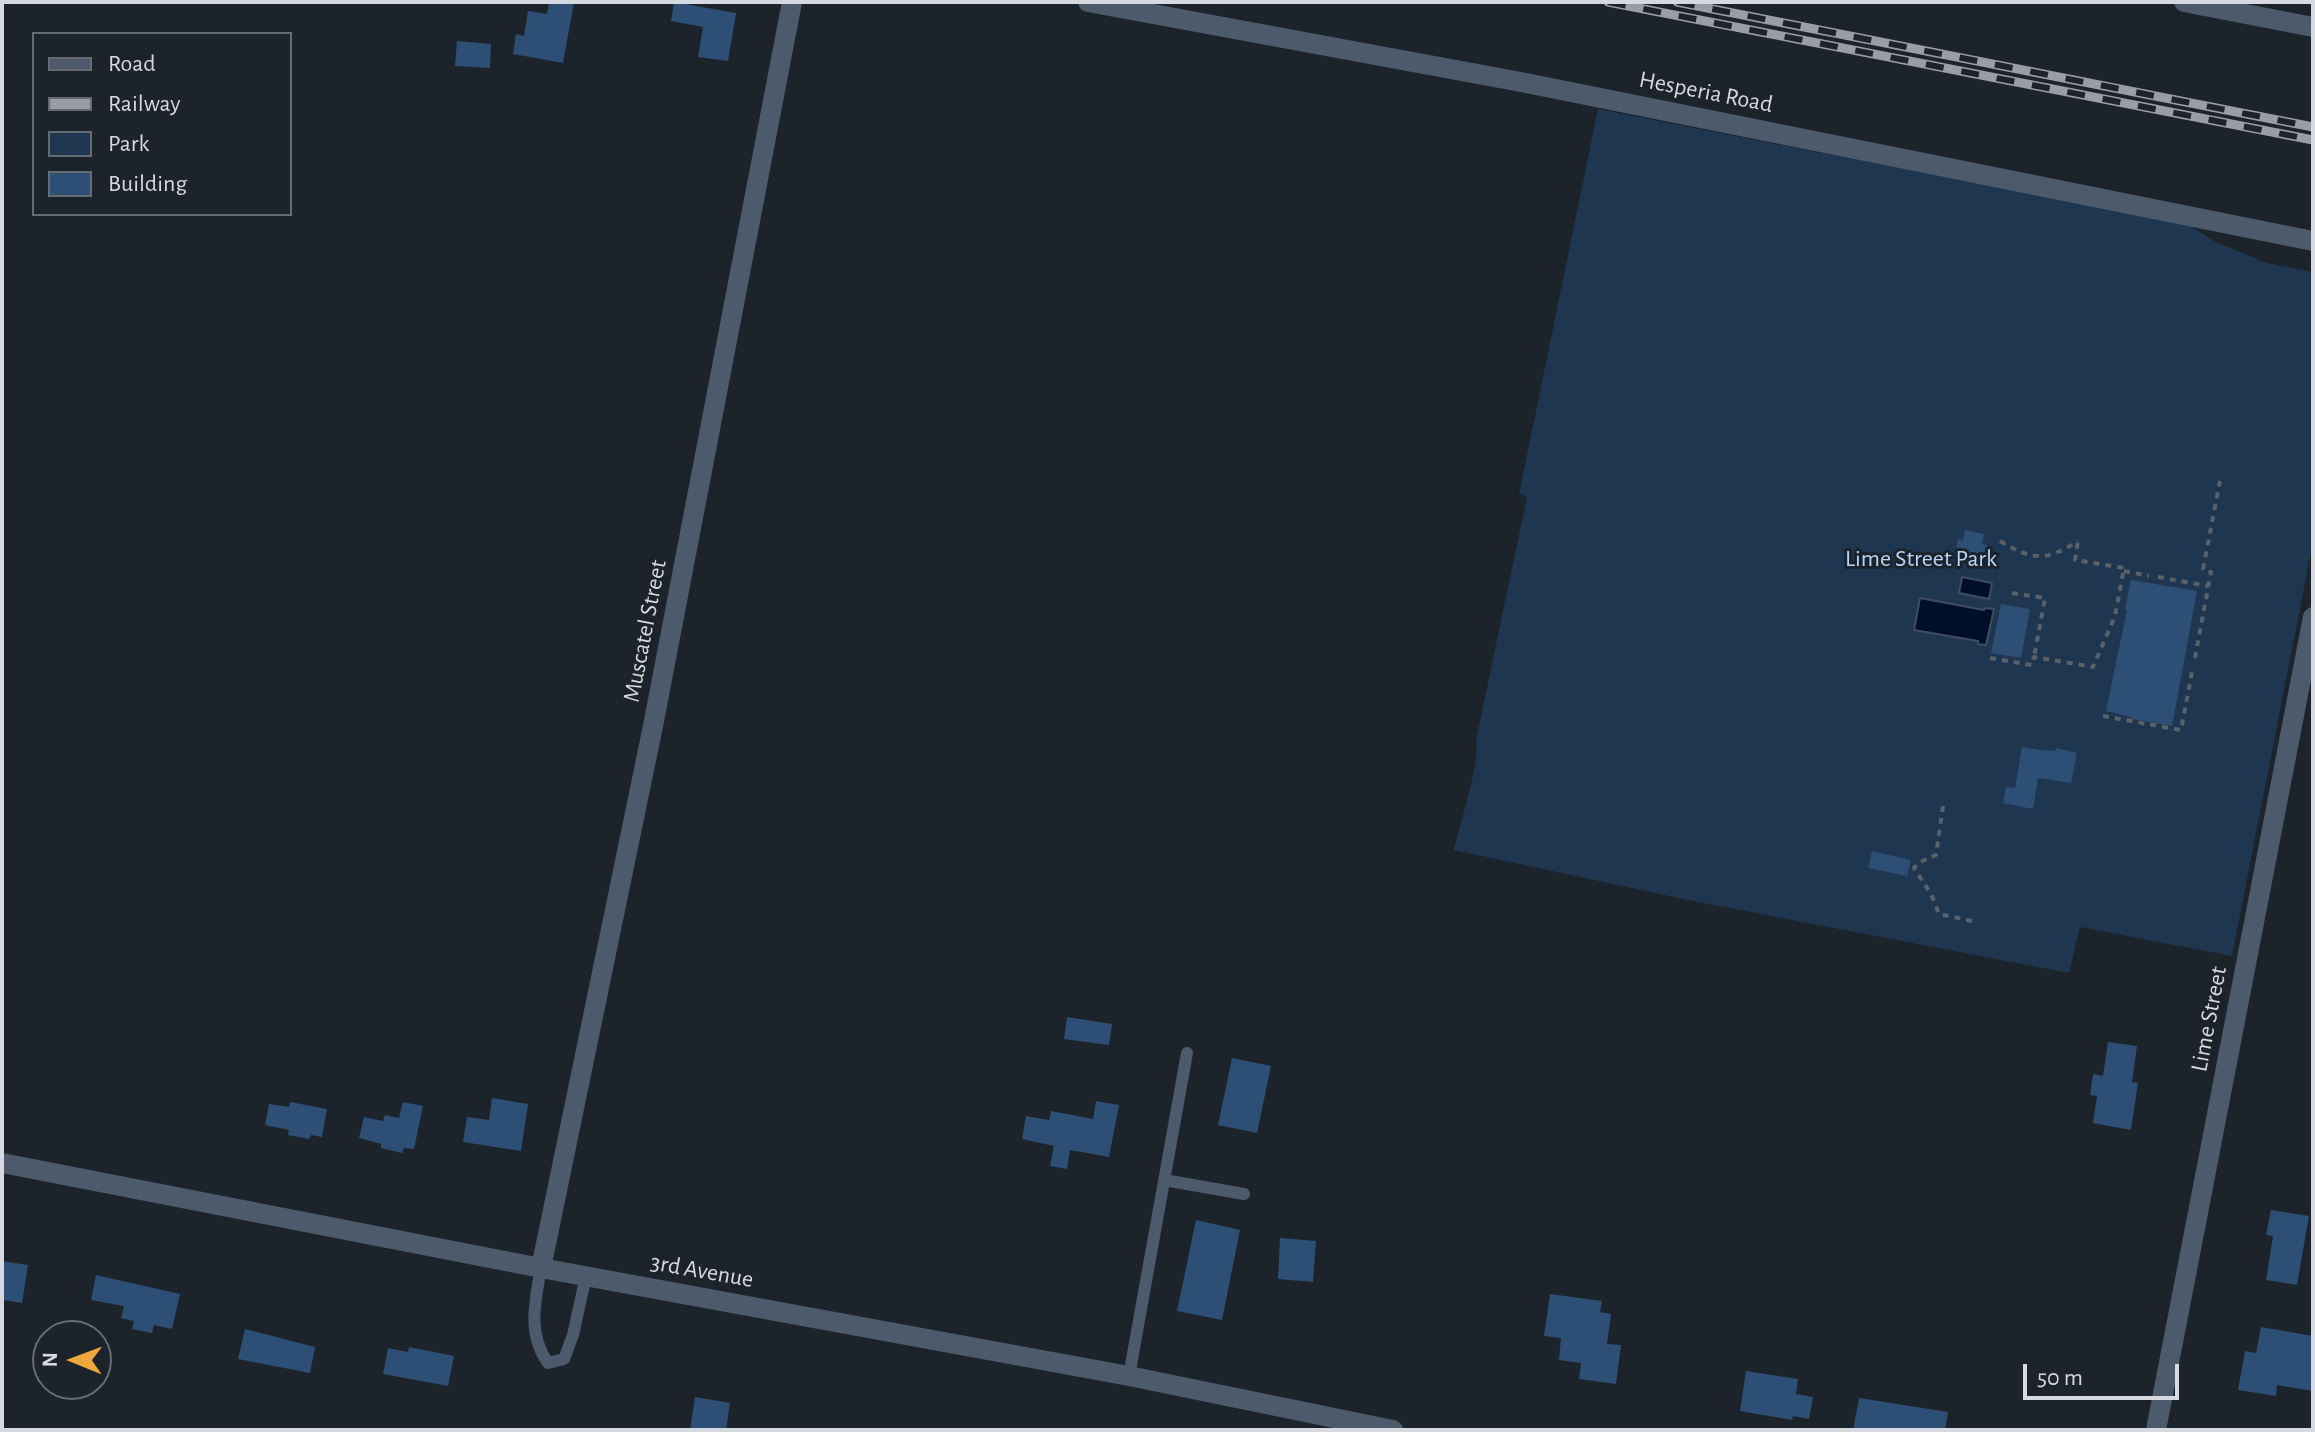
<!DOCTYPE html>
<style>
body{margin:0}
#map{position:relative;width:2315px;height:1432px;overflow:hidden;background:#1c232b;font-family:"Alegreya Sans",sans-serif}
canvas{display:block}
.frame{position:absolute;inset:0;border:4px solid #d6dae0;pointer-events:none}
.legend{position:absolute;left:32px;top:32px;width:260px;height:184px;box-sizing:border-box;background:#1c232b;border:2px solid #666c73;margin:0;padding:10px 14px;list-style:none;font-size:24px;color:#d6dae0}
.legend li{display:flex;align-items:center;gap:16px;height:40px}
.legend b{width:40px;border:2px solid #666c73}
.north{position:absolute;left:32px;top:1320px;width:80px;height:80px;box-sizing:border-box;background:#1c232b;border:2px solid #666c73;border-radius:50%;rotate:271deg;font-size:22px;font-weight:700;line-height:32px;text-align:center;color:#d6dae0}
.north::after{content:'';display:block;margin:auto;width:28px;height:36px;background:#eea73d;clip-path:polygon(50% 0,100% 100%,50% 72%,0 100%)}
.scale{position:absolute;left:2023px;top:1364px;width:156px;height:36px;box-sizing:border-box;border:4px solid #d6dae0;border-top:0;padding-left:10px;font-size:24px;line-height:28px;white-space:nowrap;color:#d6dae0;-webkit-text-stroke:6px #1c232b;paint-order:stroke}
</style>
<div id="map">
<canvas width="2315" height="1432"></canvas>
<div class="frame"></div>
<ul class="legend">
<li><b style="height:10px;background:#4c5a6c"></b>Road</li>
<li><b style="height:10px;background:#999ea5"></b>Railway</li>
<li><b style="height:22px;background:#1f3651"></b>Park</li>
<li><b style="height:22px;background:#2e4f75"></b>Building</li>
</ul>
<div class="north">N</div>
<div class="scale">50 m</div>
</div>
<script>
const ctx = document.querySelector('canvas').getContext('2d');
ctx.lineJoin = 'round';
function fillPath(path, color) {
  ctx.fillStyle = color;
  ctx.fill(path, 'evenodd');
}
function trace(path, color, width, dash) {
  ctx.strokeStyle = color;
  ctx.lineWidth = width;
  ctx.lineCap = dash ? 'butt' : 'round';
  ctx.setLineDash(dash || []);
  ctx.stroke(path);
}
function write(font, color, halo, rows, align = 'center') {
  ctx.font = font + ' "Alegreya Sans",sans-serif';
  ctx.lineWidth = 6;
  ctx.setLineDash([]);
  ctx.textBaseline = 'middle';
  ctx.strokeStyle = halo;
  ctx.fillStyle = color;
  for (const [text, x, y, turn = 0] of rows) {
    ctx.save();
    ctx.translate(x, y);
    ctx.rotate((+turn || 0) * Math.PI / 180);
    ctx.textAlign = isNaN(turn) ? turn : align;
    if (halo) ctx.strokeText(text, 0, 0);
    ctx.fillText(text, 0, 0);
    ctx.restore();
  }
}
const green = new Path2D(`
 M1598 109 2189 225 2214 241 2257 259V261L2313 272V542L2232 956 2080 927 2069 973 1688 900 1454 850C1459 826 1481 760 1476 740L1527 497 1519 494Z`);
const water = new Path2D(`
 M1962 577 1992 583 1989 599 1959 593Z
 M1920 598 1984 610 1985 608 1994 609 1986 645 1978 644V641L1914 630Z`);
const building = new Path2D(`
 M549 2H574L563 63 513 54 516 34 524 36 528 11 547 14Z
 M674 2 736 13 728 61 698 57 703 27 671 21Z
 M457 41 491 44 490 68 455 66Z
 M1965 530 1984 534 1982 544 1987 545 1985 562 1955 557 1958 539 1963 540Z
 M2131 580 2197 591 2172 726 2132 719 2131 717 2106 711 2127 610 2125 609Z
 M2001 604 2030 609 2021 658 1991 653Z
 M2022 747 2040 750 2055 751 2056 748 2077 753 2071 783 2038 778 2033 809 2003 803 2006 787 2015 788Z
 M1872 851 1911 860 1907 876 1868 868Z
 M1067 1017 1112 1024 1109 1045 1064 1039Z
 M2108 1042 2137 1046 2132 1082 2138 1083 2131 1130 2093 1123 2097 1096 2090 1095 2093 1074 2103 1076Z
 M1232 1058 1271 1066 1257 1133 1218 1125Z
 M492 1098 528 1104 521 1151 463 1142 467 1117 489 1120Z
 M1096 1101 1119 1105 1109 1157 1070 1150 1067 1169 1050 1166 1054 1146 1022 1139 1026 1116 1049 1120 1051 1111 1093 1119Z
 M290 1102 327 1109 322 1137 311 1135 309 1139 288 1135 289 1130 265 1125 269 1104 289 1107Z
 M403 1102 423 1106 414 1149 404 1148 402 1153 381 1148V1144L359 1138 364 1117 383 1121 385 1115 399 1118Z
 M2271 1210 2309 1216 2297 1285 2266 1280 2273 1236 2266 1235Z
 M1196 1220 1240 1230 1222 1320 1177 1311Z
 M1280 1238 1316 1241 1313 1282 1278 1279Z
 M2 1261 28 1265 22 1303 2 1300Z
 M96 1275 180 1294 172 1329 154 1325 152 1333 132 1329 134 1321 121 1318 124 1306 91 1300Z
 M1550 1294 1602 1301 1600 1312 1611 1314 1607 1344 1621 1345 1616 1384 1579 1379 1581 1363 1559 1360 1561 1338 1544 1336Z
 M2261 1327 2313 1336V1391L2277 1385 2276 1396 2238 1390 2245 1351 2256 1353Z
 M245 1329 315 1347 310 1373 238 1359Z
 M409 1347 454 1356 448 1386 383 1374 388 1348 408 1352Z
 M1746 1371 1798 1379 1796 1394 1813 1397 1809 1419 1793 1416 1792 1420 1740 1411Z
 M695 1397 730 1403 726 1430H690Z
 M1859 1398 1948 1412 1945 1430H1853Z`);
const path = new Path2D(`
 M2000 541C2032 560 2046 562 2078 541
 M2124 571 2149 576
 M2158 577 2208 586
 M2012 593 2045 598 2034 657
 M1990 658 2032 665 2034 657 2093 667 2115 616 2124 568 2075 560 2078 541
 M2195 658 2211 572 2203 569 2220 481
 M2103 716 2181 730 2192 672
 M1943 806 1936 855 1918 863 1914 868 1931 894 1939 914 1977 922`);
const service = new Path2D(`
 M1164 1180 1244 1194
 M541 1268C535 1301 527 1334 548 1363L564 1359 573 1335 586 1276
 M1129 1376 1187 1053`);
const minor = new Path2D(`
 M541 1268 653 726 792 2`);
const tertiary = new Path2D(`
 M1088 2 1521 82 2313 241
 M2184 2 2313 27
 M2 1163 541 1268 1129 1376 1393 1430
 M2156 1430 2313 617`);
const rail = new Path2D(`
 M1608 2 2313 140
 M1677 2 2313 127`);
const streetNames = [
 ["Hesperia Road",1706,92,11],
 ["Muscatel Street",645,631,-79],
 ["Lime Street",2209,1019,-79],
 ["3rd Avenue",702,1271,10]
];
const parkNames = [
 ["Lime Street Park",1921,559]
];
fillPath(green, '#1f3651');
fillPath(water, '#000f29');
trace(water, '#404c60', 2);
fillPath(building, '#2e4f75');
trace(path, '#5b6168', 4, [6, 6]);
trace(service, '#4c5a6c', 12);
trace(minor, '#4c5a6c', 20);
trace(tertiary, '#4c5a6c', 20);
trace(rail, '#999ea5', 9);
trace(rail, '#1c232b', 6, [18]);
write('24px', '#d6dae0', '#1c232b', streetNames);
write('24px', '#b6d6fc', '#1c232b', parkNames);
</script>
